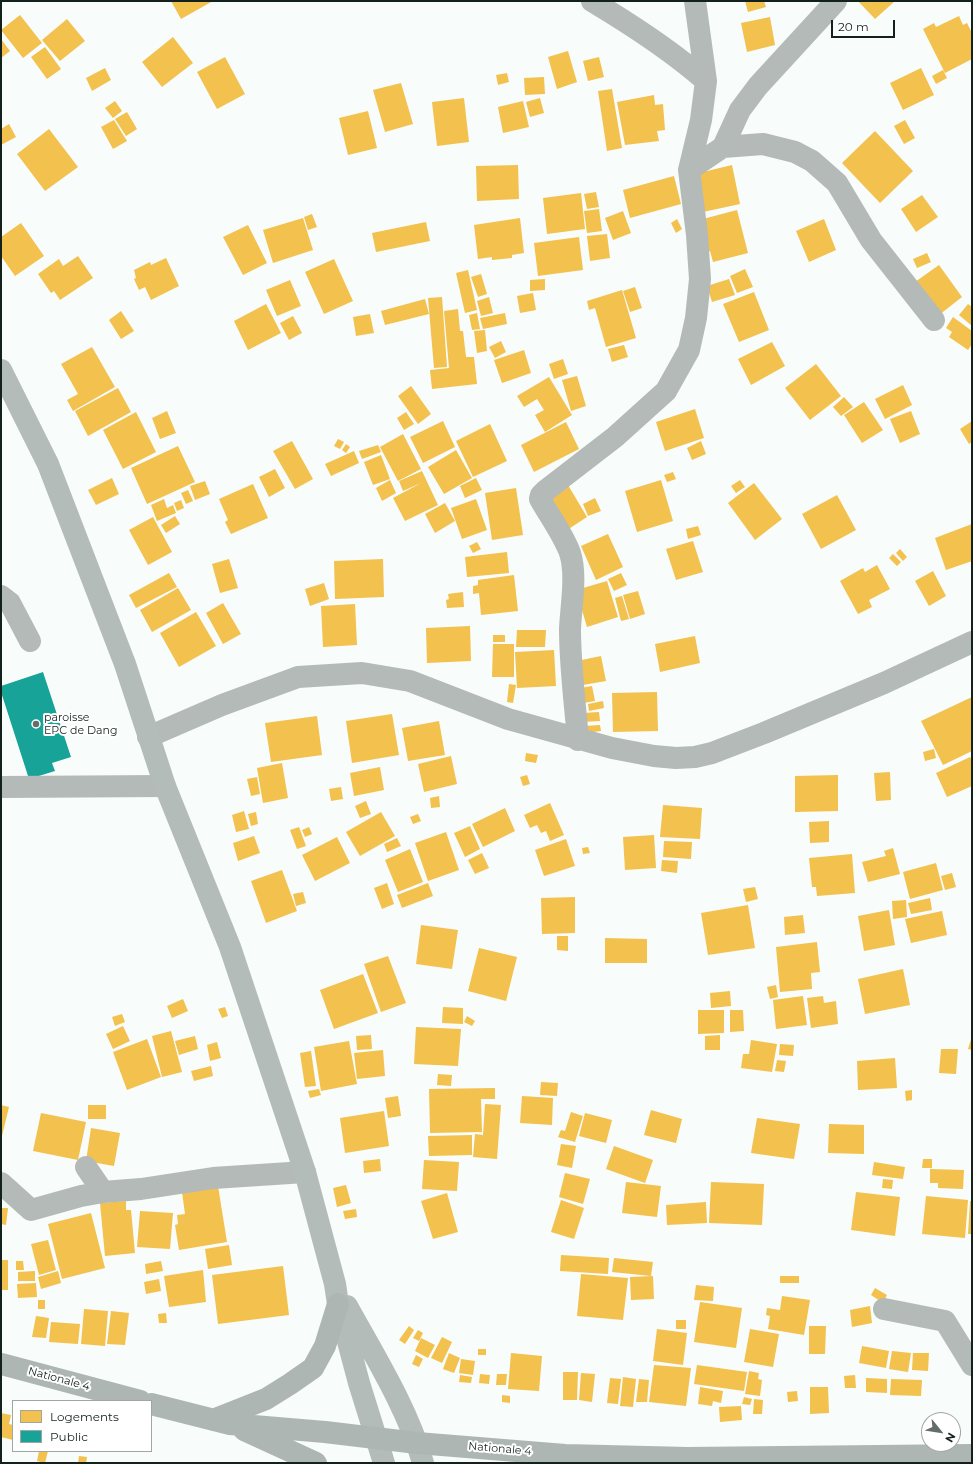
<!DOCTYPE html>
<style>
body{margin:0}
#map{position:relative;width:973px;height:1464px;overflow:hidden;background:#f8fcfa;font-family:Montserrat,sans-serif}
canvas{display:block}
.frame{position:absolute;inset:0;border:2px solid #13211d;pointer-events:none}
.legend{position:absolute;left:12px;top:1400px;width:140px;height:52px;box-sizing:border-box;background:#fff;border:1px solid #a1a6a5;margin:0;padding:5px 7px;list-style:none;font-size:12px;color:#13211d}
.legend li{display:flex;align-items:center;gap:8px;height:20px}
.legend b{width:20px;border:1px solid #a1a6a5}
.north{position:absolute;left:921px;top:1412px;width:40px;height:40px;box-sizing:border-box;background:#fff;border:1px solid #a1a6a5;border-radius:50%;rotate:120deg;font-size:11px;font-weight:700;line-height:16px;text-align:center;color:#13211d}
.north::after{content:'';display:block;margin:auto;width:14px;height:18px;background:#636e6a;clip-path:polygon(50% 0,100% 100%,50% 72%,0 100%)}
.scale{position:absolute;left:831px;top:20px;width:64px;height:18px;box-sizing:border-box;border:2px solid #13211d;border-top:0;padding-left:5px;font-size:12px;line-height:14px;white-space:nowrap;color:#13211d;-webkit-text-stroke:3px #fff;paint-order:stroke}
</style>
<div id="map">
<canvas width="973" height="1464"></canvas>
<div class="frame"></div>
<ul class="legend">
<li><b style="height:11px;background:#f2c14e"></b>Logements</li>
<li><b style="height:11px;background:#17a398"></b>Public</li>
</ul>
<div class="north">N</div>
<div class="scale">20 m</div>
</div>
<script>
const ctx = document.querySelector('canvas').getContext('2d');
ctx.lineJoin = 'round';
function fillPath(path, color) {
  ctx.fillStyle = color;
  ctx.fill(path, 'evenodd');
}
function trace(path, color, width, dash) {
  ctx.strokeStyle = color;
  ctx.lineWidth = width;
  ctx.lineCap = dash ? 'butt' : 'round';
  ctx.setLineDash(dash || []);
  ctx.stroke(path);
}
function write(font, color, halo, rows, align = 'center') {
  ctx.font = font + ' Montserrat,sans-serif';
  ctx.lineWidth = 4;
  ctx.setLineDash([]);
  ctx.textBaseline = 'middle';
  ctx.strokeStyle = halo;
  ctx.fillStyle = color;
  for (const [text, x, y, turn = 0] of rows) {
    ctx.save();
    ctx.translate(x, y);
    ctx.rotate((+turn || 0) * Math.PI / 180);
    ctx.textAlign = isNaN(turn) ? turn : align;
    if (halo) ctx.strokeText(text, 0, 0);
    ctx.fillText(text, 0, 0);
    ctx.restore();
  }
}
const homes = new Path2D(`
 M171 1H213L181 19Z
 M745 1H764L766 7 748 12Z
 M858 1H895L875 19Z
 M20 15 42 43 23 58 1 30Z
 M959 16 963 25 967 23 972 33V39L971 40 972 43V59L945 73 923 29 934 23 936 27Z
 M770 17 775 45 747 52 741 23Z
 M67 19 85 41 60 61 42 40Z
 M173 37 193 63 162 87 142 62Z
 M1 39 10 51 1 58Z
 M45 47 61 69 47 79 31 57Z
 M568 51 577 82 557 89 548 57Z
 M225 57 245 94 217 109 197 72Z
 M599 57 604 77 588 81 583 61Z
 M105 68 111 80 92 91 86 78Z
 M921 68 934 95 903 110 890 83Z
 M943 70 947 78 936 84 932 76Z
 M507 73 509 82 498 85 496 75Z
 M544 77 545 94 525 95 524 78Z
 M401 83 413 124 385 132 373 90Z
 M612 89 622 148 607 151 598 91Z
 M654 95 655 105 663 104 665 130 657 131 659 141 625 145 617 102Z
 M464 98 469 142 437 146 432 102Z
 M540 98 544 113 530 117 526 102Z
 M115 101 122 111 113 118 105 108Z
 M523 101 529 127 503 133 498 107Z
 M368 111 377 148 348 155 339 118Z
 M127 112 137 129 126 136 115 119Z
 M114 120 127 141 113 149 101 127Z
 M905 120 915 138 904 144 894 126Z
 M9 124 16 137 1 145V129Z
 M49 129 78 167 45 191 17 154Z
 M875 131 913 171 880 203 842 163Z
 M518 165 519 199 477 201 476 166Z
 M732 165 740 204 703 212 695 174Z
 M674 176 681 204 630 218 623 190Z
 M596 192 599 207 587 209 584 194Z
 M581 193 585 229 547 234 543 198Z
 M922 195 938 217 916 232 901 209Z
 M599 209 602 231 587 233 584 211Z
 M737 210 748 253 713 262 710 251 706 252 703 219Z
 M623 211 631 233 613 240 605 218Z
 M312 214 317 227 308 230 304 217Z
 M303 218 313 250 273 263 263 230Z
 M520 218 524 253 512 255V258L492 260V257L478 259 474 225Z
 M677 219 682 229 676 233 671 223Z
 M824 219 836 250 809 262 796 231Z
 M426 222 430 241 376 252 372 233Z
 M21 223 44 256 15 276 1 256V237Z
 M248 225 267 263 243 275 223 237Z
 M607 234 610 258 590 261 587 236Z
 M579 237 583 270 538 276 534 243Z
 M927 253 931 262 917 268 913 259Z
 M78 256 93 278 60 300 54 291 51 293 38 274 59 259 63 266Z
 M166 258 179 286 151 300 145 287 139 290 134 279 136 278 134 270 150 262 151 265Z
 M334 259 353 301 324 314 305 272Z
 M939 265 962 297 939 315 915 282Z
 M745 269 753 287 737 293 730 276Z
 M468 270 477 310 465 313 456 273Z
 M481 274 487 294 478 297 471 277Z
 M545 279V290L530 291V280Z
 M729 279 735 295 712 302 707 286Z
 M290 280 301 306 277 316 266 290Z
 M635 287 642 308 630 312 623 291Z
 M622 290 636 338 606 347 595 308 589 310 587 301Z
 M754 292 769 330 739 342 723 304Z
 M533 293 536 310 520 313 517 296Z
 M442 297 447 367 434 368 428 298Z
 M489 297 493 313 481 316 477 301Z
 M425 299 429 314 385 325 381 311Z
 M266 304 281 333 248 350 234 321Z
 M968 304 972 307V326L959 315Z
 M458 309 460 331H463L466 357H474L477 384 432 389 430 370 449 368 444 311Z
 M121 311 134 331 121 339 109 320Z
 M477 313 480 329 472 330 469 315Z
 M505 313 507 324 483 329 480 318Z
 M370 314 374 333 356 336 353 317Z
 M293 316 302 333 289 340 280 323Z
 M953 317 972 331V344L968 350 949 337 952 332 946 328Z
 M485 330 487 351 477 353 474 331Z
 M501 341 506 352 495 358 489 347Z
 M772 342 785 366 751 385 738 359Z
 M624 345 628 357 612 362 608 349Z
 M92 347 115 387 73 411 67 400 78 394 61 364Z
 M524 350 531 373 502 383 494 360Z
 M563 359 568 374 554 379 549 364Z
 M816 364 841 396 810 420 785 388Z
 M577 376 586 406 571 411 562 380Z
 M549 377 572 415 545 432 535 415 544 410 537 399 524 407 517 396Z
 M903 385 912 405 885 419 875 399Z
 M411 386 431 414 418 424 398 396Z
 M118 388 131 412 88 436 75 411Z
 M844 397 853 407 841 416 833 407Z
 M864 402 883 430 862 443 844 415Z
 M695 409 704 438 665 451 656 422Z
 M167 411 176 433 160 439 152 418Z
 M911 411 920 434 900 443 890 419Z
 M136 412 156 452 123 469 103 430Z
 M406 412 414 424 404 430 397 418Z
 M443 421 455 447 423 463 410 437Z
 M972 421V442L969 444 960 429Z
 M566 422 579 449 534 472 521 445Z
 M490 424 507 461 473 477 456 441Z
 M403 434 421 469 398 481 380 447Z
 M338 439 344 442 340 449 334 446Z
 M292 441 313 479 295 489 273 451Z
 M701 441 706 454 692 460 687 448Z
 M346 444 350 447 346 453 342 450Z
 M378 445 381 452 362 459 359 451Z
 M178 446 195 482 147 504 131 468Z
 M456 450 472 478 444 494 428 467Z
 M354 451 359 463 331 476 325 464Z
 M381 455 390 479 373 485 364 462Z
 M275 469 285 488 269 497 259 477Z
 M422 471 438 505 405 521 393 498 421 483 403 491 399 481Z
 M673 472 676 479 667 482 664 475Z
 M112 478 119 494 96 505 88 490Z
 M476 478 482 490 465 498 460 486Z
 M390 480 396 493 382 501 376 488Z
 M661 480 673 521 637 532 625 491Z
 M740 480 745 487 736 493 731 486Z
 M205 481 210 494 195 500 190 486Z
 M754 483 782 519 755 540 728 503Z
 M253 484 268 518 231 534 225 522 228 520 219 499Z
 M568 485 587 517 564 532 544 499Z
 M516 488 523 535 492 540 485 493Z
 M188 490 193 501 186 504 181 493Z
 M837 495 856 530 821 549 802 514Z
 M595 498 601 511 588 516 583 504Z
 M164 499 167 508 173 505 176 513 157 521 151 505Z
 M476 499 487 530 462 539 451 508Z
 M181 500 184 508 177 511 174 503Z
 M445 503 455 521 435 533 425 514Z
 M175 516 180 524 166 533 161 525Z
 M153 517 172 552 148 565 129 530Z
 M972 524V561L946 570 935 538Z
 M698 526 701 535 688 539 686 529Z
 M608 534 623 567 596 580 581 546Z
 M693 541 703 572 676 580 666 549Z
 M477 542 481 549 473 553 469 546Z
 M900 549 907 557 903 561 896 553Z
 M507 552 509 573 467 577 465 557Z
 M893 554 901 562 897 566 889 558Z
 M229 559 238 588 220 593 212 564Z
 M383 559 384 597 335 599 334 561Z
 M877 565 890 589 869 600 872 607 858 614 840 581 863 568 865 572Z
 M933 571 946 596 929 606 915 581Z
 M169 573 177 587 136 608 129 595Z
 M621 573 627 585 614 591 608 579Z
 M514 575 518 611 481 615 479 593 473 594V586L478 585V580Z
 M607 581 618 617 587 627 576 590Z
 M324 583 329 599 310 606 305 589Z
 M178 588 191 610 152 632 140 610Z
 M638 591 645 614 630 619 623 595Z
 M463 592 464 607 447 608 446 600 449 599 448 594Z
 M622 596 629 619 621 621 615 598Z
 M223 603 241 634 223 644 206 613Z
 M355 604 357 645 323 647 321 606Z
 M196 612 216 646 179 667 160 633Z
 M470 626 471 661 427 663 426 628Z
 M517 630H546L545 647H516Z
 M493 635H505V642H493Z
 M695 636 700 663 660 672 655 644Z
 M493 644H514V677H492Z
 M554 650 556 686 517 688 515 652Z
 M601 656 606 681 577 686 572 662Z
 M509 684 516 685 513 703 507 702Z
 M592 686 595 701 578 704 575 689Z
 M657 692 658 731 613 732 612 693Z
 M972 697V751L943 765 921 721Z
 M603 701 604 708 589 711 588 704Z
 M599 712 600 721 583 722V713Z
 M392 714 399 755 352 763 346 721Z
 M317 716 322 755 271 762 265 723Z
 M439 721 445 755 408 761 402 728Z
 M600 725 601 731 585 733 584 726Z
 M934 749 936 758 925 761 923 752Z
 M526 753 538 755 536 763 525 761Z
 M451 756 457 784 424 792 418 764Z
 M970 757 972 760V786L947 797 936 773Z
 M282 763 288 798 263 803 257 768Z
 M380 767 384 790 354 796 350 773Z
 M890 772 891 800 876 801 874 773Z
 M527 775 530 784 523 786 520 777Z
 M838 775V811L795 812V776Z
 M257 777 260 794 251 796 247 779Z
 M341 787 343 799 331 801 329 789Z
 M439 796 440 807 431 808 430 798Z
 M366 801 371 814 360 818 355 806Z
 M550 803 564 835 550 841 546 831 541 833 537 825 530 828 524 815Z
 M663 805 702 808 700 839 660 837Z
 M505 808 515 831 483 847 472 824Z
 M244 811 249 829 236 832 232 815Z
 M256 812 258 824 251 826 248 814Z
 M381 812 395 836 360 856 346 832Z
 M418 814 421 821 413 824 410 817Z
 M829 821V842L810 843 809 822Z
 M470 826 480 849 465 857 454 833Z
 M299 827 306 846 297 849 290 830Z
 M309 827 312 834 305 837 302 830Z
 M446 832 459 870 428 881 415 843Z
 M654 835 656 868 625 870 623 837Z
 M254 836 260 853 238 861 233 843Z
 M337 837 350 863 315 881 302 855Z
 M397 838 401 846 387 852 384 844Z
 M566 839 575 866 544 876 535 850Z
 M664 841 692 842 691 859 663 857Z
 M588 847 590 853 583 854 582 848Z
 M893 848 900 874 868 882 862 862 886 856 884 851Z
 M410 849 423 882 398 892 385 860Z
 M482 853 489 868 475 874 468 860Z
 M852 854 855 893 817 896 816 887H812L809 858Z
 M662 860 678 861 677 873 661 871Z
 M936 863 943 890 910 899 903 872Z
 M282 870 297 911 266 923 251 881Z
 M952 873 956 887 945 890 941 876Z
 M387 883 394 904 382 909 374 888Z
 M428 883 433 896 402 908 397 895Z
 M755 887 758 899 746 902 743 889Z
 M303 892 306 903 296 906 293 894Z
 M575 897V933L542 934 541 898Z
 M930 898 932 910 911 914 908 903Z
 M906 900 907 917 893 919 892 901Z
 M748 905 755 948 708 955 701 913Z
 M889 910 895 945 864 951 858 916Z
 M942 911 947 935 911 943 905 919Z
 M803 915 805 933 785 935 784 917Z
 M421 925 458 930 452 969 416 964Z
 M557 936H568V951L557 950Z
 M605 938 647 939V963H605Z
 M817 942 820 972 811 973 812 989 780 992 776 947Z
 M479 948 517 957 506 1001 468 991Z
 M388 956 406 1003 381 1012 364 964Z
 M903 969 910 1005 865 1014 858 979Z
 M363 974 378 1013 334 1029 320 990Z
 M776 985 778 997 770 999 767 987Z
 M730 991 731 1006 711 1008 710 993Z
 M803 996 807 1025 776 1029 773 1000Z
 M823 996 824 1003 836 1001 838 1024 811 1028 807 998Z
 M183 999 188 1011 172 1018 167 1006Z
 M225 1007 228 1016 222 1018 218 1009Z
 M443 1007 463 1008V1024L442 1023Z
 M698 1010H724V1033L698 1034Z
 M730 1010H743L744 1031 730 1032Z
 M122 1014 125 1022 115 1026 112 1017Z
 M467 1016 475 1021 472 1026 464 1022Z
 M123 1026 130 1041 113 1049 106 1034Z
 M416 1027 461 1029 458 1066 414 1064Z
 M171 1031 182 1072 162 1077 152 1036Z
 M371 1035 372 1049 357 1050 356 1036Z
 M720 1035V1050H705V1036Z
 M195 1036 198 1049 179 1055 175 1041Z
 M972 1036V1050L968 1049Z
 M147 1039 161 1077 127 1090 113 1052Z
 M751 1040 777 1044 772 1072 741 1068 743 1054H749Z
 M349 1041 357 1084 321 1091 314 1047Z
 M217 1042 221 1058 210 1061 207 1045Z
 M780 1044 794 1045 793 1056 779 1055Z
 M941 1049H958L956 1074 939 1073Z
 M383 1050 385 1076 357 1079 354 1053Z
 M311 1051 316 1086 305 1087 300 1053Z
 M895 1058 897 1088 858 1090 857 1061Z
 M777 1060 786 1061 784 1072 775 1071Z
 M211 1066 213 1076 194 1081 191 1071Z
 M438 1074 452 1075 451 1086 437 1085Z
 M541 1082 558 1083 557 1096 540 1095Z
 M495 1088V1099H481L482 1132 430 1133 429 1089Z
 M319 1089 321 1095 310 1098 308 1091Z
 M912 1090V1100L906 1101 905 1091Z
 M398 1096 401 1116 388 1118 385 1098Z
 M522 1096 553 1098 552 1125 520 1123Z
 M485 1104 501 1105 497 1159 473 1157 475 1134 483 1135Z
 M1 1105 9 1107 2 1136H1Z
 M88 1105H106V1119H88Z
 M651 1110 682 1119 676 1143 644 1135Z
 M384 1111 389 1146 345 1153 340 1118Z
 M571 1112 583 1116 575 1142 558 1137 561 1130 565 1131Z
 M41 1113 86 1122 78 1160 33 1151Z
 M585 1113 612 1120 606 1143 579 1136Z
 M757 1118 800 1124 794 1159 751 1153Z
 M829 1124 864 1125V1154L828 1153Z
 M91 1128 120 1133 114 1166 86 1161Z
 M472 1135V1155L429 1156 428 1136Z
 M561 1144 576 1146 572 1168 557 1165Z
 M614 1146 653 1160 645 1183 606 1169Z
 M380 1159 381 1171 364 1173 363 1161Z
 M923 1159H932V1168H922Z
 M424 1160 459 1162 457 1191 422 1189Z
 M874 1162 905 1167 903 1179 872 1175Z
 M930 1169 964 1170 963 1189 938 1188V1183H930Z
 M565 1173 590 1179 583 1204 559 1197Z
 M883 1179 893 1180 892 1189 882 1188Z
 M626 1182 661 1186 657 1217 622 1213Z
 M711 1182 764 1184 762 1225 709 1223Z
 M346 1185 351 1203 337 1207 333 1188Z
 M218 1186 227 1242 179 1250 175 1225 178 1224 177 1215 185 1214 182 1192Z
 M856 1192 900 1197 895 1236 851 1230Z
 M447 1193 458 1232 433 1239 421 1201Z
 M926 1196 968 1200 965 1238 922 1234Z
 M561 1200 584 1208 574 1239 551 1232Z
 M126 1201V1210H131L135 1253 105 1256 100 1203Z
 M970 1201H972V1234H968Z
 M706 1202 707 1223 667 1225 666 1205Z
 M1 1208H8L6 1225 1 1224Z
 M356 1209 357 1217 345 1219 343 1211Z
 M140 1211 173 1213 170 1249 137 1247Z
 M91 1213 105 1268 62 1279 48 1224Z
 M48 1240 56 1270 39 1275 31 1244Z
 M229 1245 232 1265 208 1269 205 1249Z
 M561 1255 609 1258 608 1274 560 1271Z
 M614 1258 653 1262 651 1276 612 1272Z
 M1 1260H8V1290H1Z
 M16 1261H23L24 1270H16Z
 M161 1261 163 1271 146 1274 145 1264Z
 M283 1266 289 1315 218 1324 212 1275Z
 M203 1270 206 1302 169 1307 164 1276Z
 M35 1271V1281H18V1272Z
 M58 1271 61 1283 41 1289 38 1277Z
 M581 1274 628 1278 623 1320 577 1316Z
 M653 1276 654 1299 631 1300 630 1277Z
 M780 1276H799V1283H780Z
 M159 1279 161 1291 146 1294 144 1282Z
 M36 1283 37 1297 18 1298 17 1284Z
 M696 1285 714 1287 713 1301 694 1300Z
 M875 1288 887 1295 883 1303 871 1295Z
 M782 1296 810 1300 804 1335 768 1329 770 1316 766 1315 767 1308 780 1310Z
 M38 1300H45V1309H38Z
 M700 1302 742 1308 736 1348 694 1342Z
 M870 1306 872 1323 852 1327 850 1310Z
 M84 1309 108 1311 105 1346 81 1344Z
 M111 1311 129 1313 125 1345 107 1344Z
 M166 1313 167 1323H159L158 1314Z
 M36 1316 49 1318 46 1338 32 1337Z
 M676 1320H686V1329H676Z
 M51 1322 80 1324 78 1344 49 1342Z
 M409 1326 414 1330 405 1344 399 1340Z
 M809 1326H826L825 1354H809Z
 M657 1329 687 1333 683 1365 653 1361Z
 M750 1329 779 1334 773 1367 744 1362Z
 M418 1330 423 1333 419 1341 413 1338Z
 M442 1337 452 1342 442 1363 431 1358Z
 M421 1338 435 1345 428 1358 415 1351Z
 M862 1346 889 1351 886 1368 859 1363Z
 M478 1349H486V1355H478Z
 M892 1351 911 1353 908 1372 889 1369Z
 M449 1353 460 1358 454 1373 443 1369Z
 M511 1353 542 1356 539 1391 508 1389Z
 M913 1353H929L928 1371 912 1370Z
 M416 1355 423 1359 419 1367 412 1364Z
 M461 1359 475 1361 473 1375 459 1373Z
 M654 1365 691 1368 686 1406 649 1402Z
 M697 1365 747 1372 744 1391 694 1384Z
 M749 1371 759 1373 758 1379 762 1380 760 1396 745 1394Z
 M563 1372H578L577 1400H563Z
 M581 1373 595 1374 592 1402 579 1400Z
 M480 1374 490 1375 489 1384 479 1383Z
 M497 1374H507L506 1385H496Z
 M460 1375 472 1377 471 1383 459 1382Z
 M855 1375 856 1388H845L844 1376Z
 M623 1377 636 1379 633 1407 620 1406Z
 M610 1378 621 1379 618 1404 607 1403Z
 M866 1378 887 1379V1393L866 1392Z
 M639 1379 649 1380 647 1402H636Z
 M891 1379 922 1380 921 1396 890 1395Z
 M700 1387 723 1391 721 1403 713 1401 712 1406 698 1404Z
 M810 1387H828L829 1413 810 1414Z
 M797 1391 798 1401 788 1402 787 1392Z
 M502 1395 510 1396V1403L502 1402Z
 M744 1397 752 1399 750 1405 742 1404Z
 M754 1399 763 1400 762 1414H753Z
 M741 1406 742 1420 720 1422 719 1407Z
 M1 1413 11 1415 9 1424 13 1425V1440L1 1437Z
 M39 1451H48L45 1463 37 1461Z
 M79 1456 87 1457 86 1463H78Z`);
const public = new Path2D(`
 M43 672 71 757 52 763 55 771 29 779 1 692V686Z`);
const minor = new Path2D(`
 M592 1C632 25 671 50 706 81
 M723 147 740 110 758 86 836 1
 M689 170 723 147 763 144 795 152 812 161 837 183 871 240 934 320
 M1 596 10 603 30 641
 M148 737 222 705 298 677 362 673 410 681 508 719 612 748 654 756 676 758 695 757 712 753 764 733 884 683 972 642
 M578 740C575 703 570 666 570 629 571 606 577 575 570 553 563 534 550 517 540 499L541 495 545 491 615 437 666 391 689 350 696 318 700 279 697 235 689 170 701 120 706 81 695 1
 M1 787 165 786
 M86 1167 103 1192 141 1189 213 1178 305 1172
 M1 1183 31 1210 81 1196 103 1192
 M884 1309 945 1321 972 1365`);
const major = new Path2D(`
 M1 370 48 464 125 664 165 786 230 947 305 1172 335 1284 338 1304 359 1383 384 1463
 M347 1306C374 1355 408 1409 423 1463`);
const highway = new Path2D(`
 M1 1364 140 1401
 M151 1404 230 1424 325 1432 417 1443 565 1455 688 1458 972 1455
 M213 1420 266 1399 290 1384 313 1368 325 1346 338 1304
 M244 1430 316 1463`);
const markers = [
 [36,724,4,"#636e6a"]
];
const poiNames = [
 ["paroisse",44,718],
 ["EPC de Dang",44,731]
];
const streetNames = [
 ["Nationale 4",59,1379,15],
 ["Nationale 4",500,1449,5]
];
fillPath(homes, '#f2c14e');
fillPath(public, '#17a398');
trace(minor, '#b3bab8', 22);
trace(major, '#b4bcb9', 22);
trace(highway, '#aeb6b4', 22);
for (const [x, y, r, color] of markers) {
  const dot = new Path2D();
  dot.arc(x, y, r, 0, 2 * Math.PI);
  ctx.fillStyle = color;
  ctx.fill(dot);
  trace(dot, '#fff', 1.5);
}
write('11px', '#13211d', '#fff', poiNames, 'left');
write('11px', '#13211d', '#fff', streetNames);
</script>
